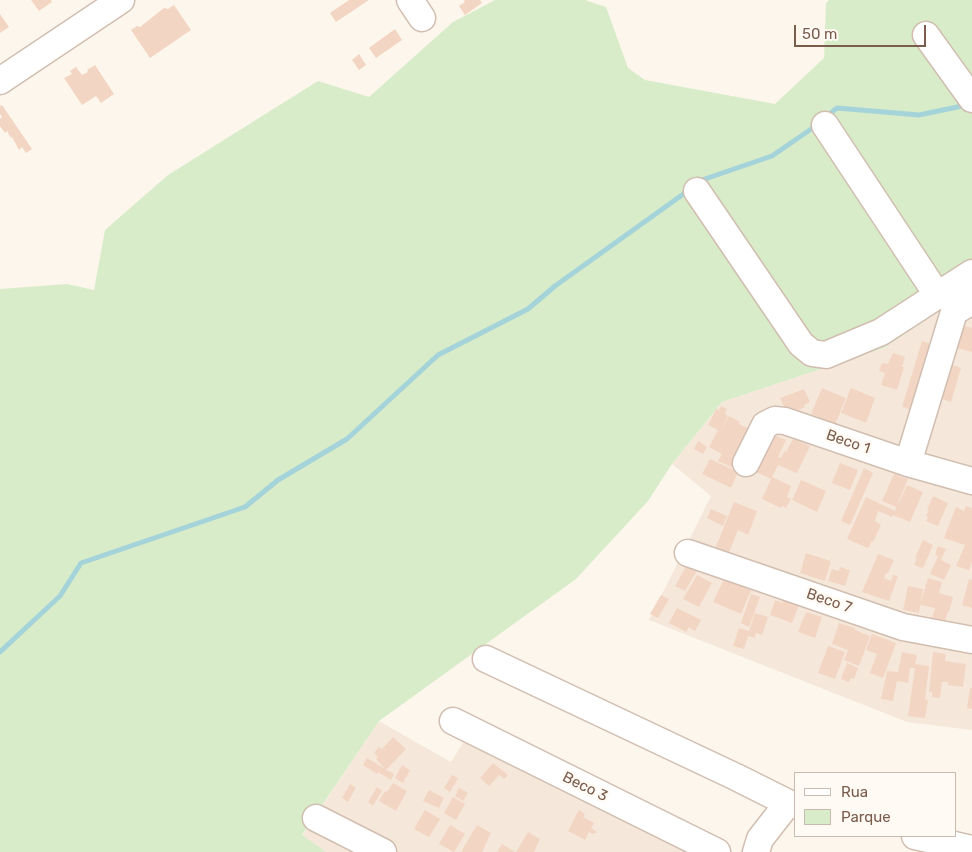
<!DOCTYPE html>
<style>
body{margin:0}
#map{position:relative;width:972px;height:852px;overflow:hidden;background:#fdf6ec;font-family:Rubik,sans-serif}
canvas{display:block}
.legend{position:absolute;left:794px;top:772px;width:162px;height:65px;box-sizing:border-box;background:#fffaf3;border:1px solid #cabbb1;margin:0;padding:6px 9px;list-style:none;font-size:15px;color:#7a5c4d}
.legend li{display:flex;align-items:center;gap:10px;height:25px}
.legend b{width:25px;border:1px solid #cabbb1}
.scale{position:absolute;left:794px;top:25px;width:132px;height:22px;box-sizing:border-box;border:2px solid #7a5c4d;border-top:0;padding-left:6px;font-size:15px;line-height:18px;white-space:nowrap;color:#7a5c4d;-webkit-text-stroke:4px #fffaf3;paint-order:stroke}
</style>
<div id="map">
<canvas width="972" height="852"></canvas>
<ul class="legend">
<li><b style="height:6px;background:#fff"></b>Rua</li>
<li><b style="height:14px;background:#d8ecc9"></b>Parque</li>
</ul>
<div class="scale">50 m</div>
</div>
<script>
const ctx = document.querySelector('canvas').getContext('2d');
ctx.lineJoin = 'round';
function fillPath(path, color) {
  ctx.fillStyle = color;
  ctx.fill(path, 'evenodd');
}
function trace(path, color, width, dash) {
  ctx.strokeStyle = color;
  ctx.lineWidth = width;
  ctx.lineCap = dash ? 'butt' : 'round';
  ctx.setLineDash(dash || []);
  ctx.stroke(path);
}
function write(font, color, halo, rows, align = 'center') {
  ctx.font = font + ' Rubik,sans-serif';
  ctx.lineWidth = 5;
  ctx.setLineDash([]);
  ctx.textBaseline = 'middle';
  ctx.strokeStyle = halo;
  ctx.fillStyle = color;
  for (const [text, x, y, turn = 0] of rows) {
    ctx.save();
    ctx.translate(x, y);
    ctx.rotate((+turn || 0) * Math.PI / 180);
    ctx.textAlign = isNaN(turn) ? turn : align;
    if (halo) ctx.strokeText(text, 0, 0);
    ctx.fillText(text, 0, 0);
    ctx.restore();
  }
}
const residential = new Path2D(`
 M972 289V730L907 722 649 620 711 496 672 464 722 402 884 348Z
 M379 721 451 762 464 741 692 852H326L302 836Z`);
const green = new Path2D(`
 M495 0H585L606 7 628 68 645 80 775 104 824 58 826 3 829 0H972V289L884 348 722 402 672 464 648 501 576 579 379 721 302 835 326 852H0V289L67 284 94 290 105 230 168 175 318 81 369 97 453 22Z`);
const stream = new Path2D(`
 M827 116 837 108 919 115 967 105
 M698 183 702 180 772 156 817 125
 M0 652 60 596 81 563 245 507 278 480 347 439 438 355 528 309 555 286 689 190`);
const building = new Path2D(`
 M31 0H51L52 2 39 11Z
 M349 0H369L336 22 330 13Z
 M464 0H480L482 3 465 15 459 6 465 2Z
 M174 5 191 30 150 58 131 30 137 26 140 27 164 8 168 9Z
 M0 14 9 27 0 33Z
 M395 29 402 40 376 58 369 48Z
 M359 54 366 65 359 70 352 60Z
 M95 65 114 94 101 103 96 96 82 105 64 78 72 74 70 71 76 67 82 75 88 72 87 70Z
 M2 105 32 149 26 153 22 147 19 150 12 137 11 138 7 131 5 133 0 126V119L2 117 0 114V106Z
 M956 323 972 328V352L949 346Z
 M922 341 934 345 919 412 902 407Z
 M893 353 905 357 902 367H904L897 390 881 385 885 373 879 371 882 363 888 364Z
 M943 362 961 368 951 402 933 396Z
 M822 388 846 398 834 427 816 422 819 417 811 414Z
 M851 388 875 398 866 423 841 413Z
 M804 389 810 402 804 405 805 407 788 415 780 398Z
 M721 406 727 409 725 414 728 416 720 432 729 416 740 422 739 424 756 432 735 469 718 461 722 454 709 447 718 430 708 425 716 409 719 410Z
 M772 434 786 440 778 457 781 458 784 451 786 452 793 439 810 446 797 473 778 465 772 477 791 486 787 497 791 499 786 508 782 506 781 508 762 499 771 479 756 472Z
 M698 441 707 447 703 454 694 449Z
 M710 459 738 472 731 488 702 474Z
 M840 463 858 470 850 490 832 483Z
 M864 468 873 473 850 525 841 521Z
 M894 474 908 479 898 503H899L907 485 923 492 910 522 893 515 892 517 878 511 875 521 881 525 873 542 872 541 868 548 847 539 866 497 895 511 896 507 882 501Z
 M801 480 826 491 817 512 792 500Z
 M933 496 948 503 938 526 926 521 928 517 926 516 929 510H927Z
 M734 502 757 511 748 535 738 530 728 555 715 549Z
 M966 506 972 508V562L969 570 956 566 965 545 944 538 956 507 964 511Z
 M711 509 727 516 723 526 707 518Z
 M923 540 933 545 923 568 914 565 917 559 915 558Z
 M938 546 946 549 941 560 951 565 944 580 930 574 938 556 935 555Z
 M806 553 831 561 825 581 800 573Z
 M878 554 894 560 888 573H886L884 578 891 581 893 575 898 576 889 601 862 592Z
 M687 565 698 569 685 591 675 586Z
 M840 567 850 570 845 586 828 581 832 569 839 571Z
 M697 575 712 583 699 607 683 599Z
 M725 577 752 588 741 614 713 602Z
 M928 578 942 582 939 593 953 597 949 612 948 611 944 625 931 621 935 608 920 605Z
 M969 579 972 580V608L962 605Z
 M908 586 923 589 919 613 903 610Z
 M751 594 760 597 749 627 741 623Z
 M661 595 669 599 658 618 650 614Z
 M775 600 783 603V600L799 605 792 623 770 615Z
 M677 608 701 620 695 631 689 627 686 632 669 623Z
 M806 612 822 617 815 638 798 632Z
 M755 613 768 617 762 635 756 633 755 638 748 636 744 649 733 646 739 628 749 631Z
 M839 623 855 628V630L870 636 859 666 844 660 848 650 832 644Z
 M872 634 896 643 883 678 870 673 877 654 866 650Z
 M828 646 845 652 835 679 818 673Z
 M902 652 917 655 915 664 929 666 925 700H928L925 718 908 716 915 668H910L908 683 897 681 893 701 881 699 887 671 898 672Z
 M933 652 946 654 945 661 966 664 963 687 948 685V682H942L940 698 932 697V692H929Z
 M847 663 858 668 854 679 851 678 849 682 841 679Z
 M970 688H972V709L967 708Z
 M393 737 406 749 386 770 376 759 378 757 374 753 379 747 382 749Z
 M367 758 394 774 391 780 378 772 377 774 363 765Z
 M493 763 508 775 504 779 499 775 489 786 480 778Z
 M402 765 410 770 403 783 395 778Z
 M452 775 458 778 450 792 444 788Z
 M393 783 407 791 396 811 379 801 385 791 387 792Z
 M350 784 355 787V789L348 802 342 798Z
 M377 787 382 791 373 806 368 802Z
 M459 788 468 793 463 801 455 796Z
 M429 790 444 798 439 808 423 801Z
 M453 797 465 804 456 820 444 813Z
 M425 810 440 819 429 837 414 829Z
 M579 810 585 814 583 817 594 823 591 828 597 832 593 834 589 832 585 840 568 831Z
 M450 825 465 834 454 852 439 844Z
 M477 825 491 833 482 852H461Z
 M528 832 540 839 534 852H516Z
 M502 844 515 852H497Z`);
const minor = new Path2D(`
 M410 0 422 18
 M926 35 972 99
 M0 81 121 0
 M825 125 938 296
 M697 191 801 344 812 353 826 355 881 332 972 273
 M746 463 765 425 775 420 785 421 908 463 972 481
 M908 463 954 312 972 301
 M688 553 903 627 972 640
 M486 659 736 777 788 803
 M453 721 717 852
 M316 818 383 852
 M915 836 972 849
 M756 852 760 839 788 803 796 805`);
const streetNames = [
 ["Beco 1",848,442,19],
 ["Beco 7",829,601,19],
 ["Beco 3",585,787,26]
];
fillPath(residential, '#f5e8da');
fillPath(green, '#d8ecc9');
trace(stream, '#a5d3da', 5);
fillPath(building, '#f3d5c3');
trace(minor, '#d1beb0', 29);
trace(minor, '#fff', 26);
write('15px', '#7a5c4d', '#fffaf3', streetNames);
</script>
